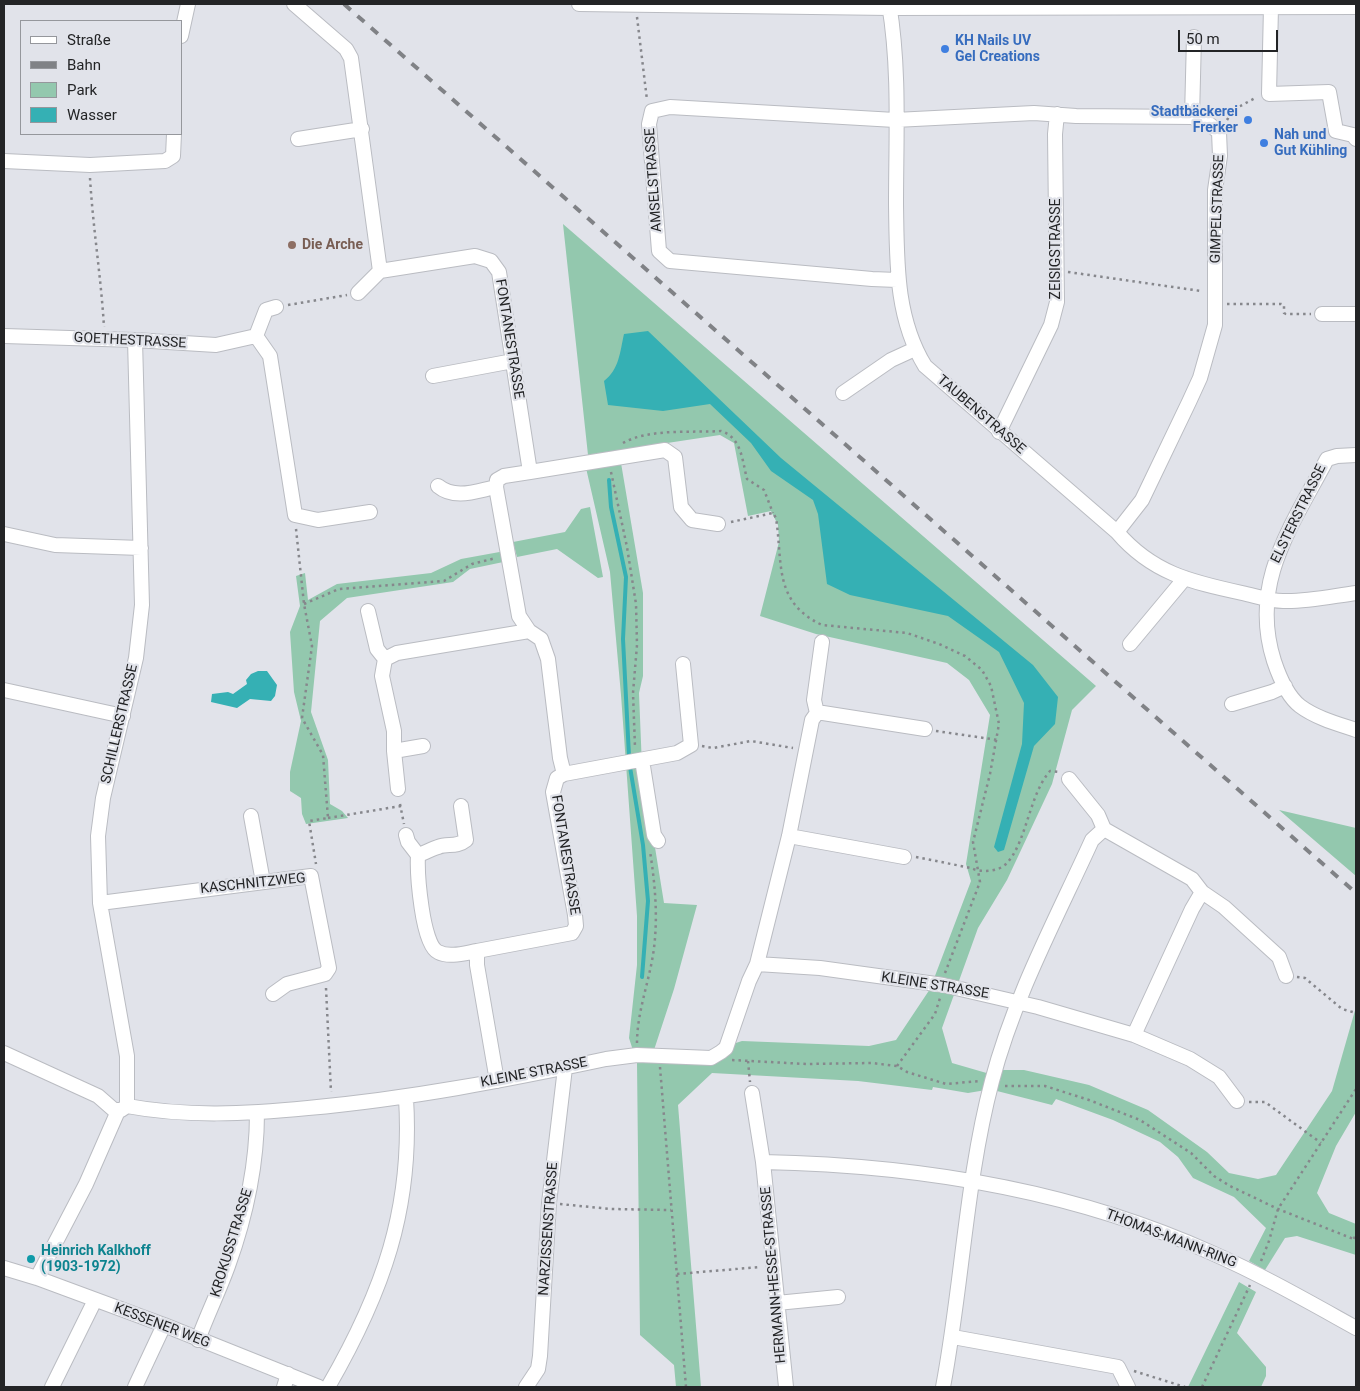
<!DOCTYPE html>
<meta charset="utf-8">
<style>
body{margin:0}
#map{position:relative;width:1360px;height:1391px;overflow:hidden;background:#e1e3ea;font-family:Roboto,sans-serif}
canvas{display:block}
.frame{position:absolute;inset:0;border:5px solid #232426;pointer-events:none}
.legend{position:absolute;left:20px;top:20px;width:162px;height:115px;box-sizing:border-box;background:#e1e3ea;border:1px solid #95979c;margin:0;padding:6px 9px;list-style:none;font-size:15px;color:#232426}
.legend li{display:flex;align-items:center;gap:10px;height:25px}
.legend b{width:25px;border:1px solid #95979c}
.scale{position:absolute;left:1178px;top:30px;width:100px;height:22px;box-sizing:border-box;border:2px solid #232426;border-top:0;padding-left:6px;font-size:15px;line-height:18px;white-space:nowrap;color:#232426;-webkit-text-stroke:4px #e1e3ea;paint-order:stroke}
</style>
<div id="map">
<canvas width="1360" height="1391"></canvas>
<div class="frame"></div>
<ul class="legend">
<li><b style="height:6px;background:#fff"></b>Straße</li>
<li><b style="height:6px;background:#808286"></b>Bahn</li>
<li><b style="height:14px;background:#93c8ae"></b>Park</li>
<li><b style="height:14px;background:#35b0b4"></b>Wasser</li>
</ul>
<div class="scale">50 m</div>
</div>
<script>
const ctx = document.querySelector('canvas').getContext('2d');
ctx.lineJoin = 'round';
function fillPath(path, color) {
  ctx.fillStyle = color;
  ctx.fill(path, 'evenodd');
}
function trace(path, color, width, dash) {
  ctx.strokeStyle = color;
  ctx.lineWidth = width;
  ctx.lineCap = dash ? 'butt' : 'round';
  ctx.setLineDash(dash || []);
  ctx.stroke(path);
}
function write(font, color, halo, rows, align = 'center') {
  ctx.font = font + ' Roboto,sans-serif';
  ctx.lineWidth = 4.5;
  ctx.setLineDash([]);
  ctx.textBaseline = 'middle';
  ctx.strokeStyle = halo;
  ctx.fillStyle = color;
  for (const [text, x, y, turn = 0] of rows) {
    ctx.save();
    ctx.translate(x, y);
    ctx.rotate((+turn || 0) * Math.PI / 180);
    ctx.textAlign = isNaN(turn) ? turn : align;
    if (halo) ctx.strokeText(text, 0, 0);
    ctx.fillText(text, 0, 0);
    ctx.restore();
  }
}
const green = new Path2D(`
 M563 224 1096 686 1072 710 1052 784 1007 880 978 928 942 1028 952 1063 990 1074 986 1090 968 1093 933 1087 932 1090 858 1081 712 1073 678 1105 701 1387H676L674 1365 640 1335 637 1063 629 1038 637 965V916L621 695 610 572 586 468 621 463 643 593V676L639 693 642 767 664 903 697 905 674 989 654 1050 711 1051 742 1041 869 1046 896 1040 930 989 971 881 966 864 990 715 969 680 947 663 816 634 760 616 779 542 778 525 771 511 748 516 734 443 720 435 588 455Z
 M590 507 603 577 598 578 557 549 517 557 513 542 565 532 581 509Z
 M505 551 508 561 470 569 453 582 347 598 320 621 311 712 328 760 330 804 342 811 348 818 306 824 302 814 301 798 290 791V772L301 721 294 692 290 632 300 606 296 576 305 573 308 600 337 584 431 573 461 559Z
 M1279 810 1356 828V876Z
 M1356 1007V1112L1336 1146 1317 1193 1329 1213 1356 1224V1255L1297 1236 1285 1238 1265 1270 1249 1261 1266 1228 1234 1197 1193 1178 1178 1157 1160 1142 1113 1120 1056 1099 1052 1105 997 1091 1002 1070H1024L1089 1085 1148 1110 1207 1152 1229 1173 1258 1179 1276 1175 1332 1091Z
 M1239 1282 1256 1292 1237 1333 1266 1367V1376L1261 1387H1188Z`);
const water = new Path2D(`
 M648 331 781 458 1033 665 1058 697 1055 724 1034 746 1004 850 998 852 994 847 1022 744 1024 703 999 652 948 616 850 595 827 584 818 514 813 500 771 471 751 443 710 404 663 411 608 405 604 381C619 370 620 352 624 334Z
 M258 671H267L277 685 275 696 271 701 250 699 237 708 211 702 212 694 228 692 233 694 247 684 246 680 251 674Z`);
const stream = new Path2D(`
 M609 480 611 507 626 577 623 639 629 756
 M630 767 643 845 648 901 642 977`);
const path = new Path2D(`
 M637 17 647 100
 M1227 120 1233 110 1257 97
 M90 178C93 228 101 277 104 327
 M1068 272 1201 291
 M1227 304H1281L1284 305V313L1286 314H1311
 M288 305 347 295
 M623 443C650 428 691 433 721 431 742 438 742 460 747 479L764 490 773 513
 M611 472 627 547 636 604 637 645 633 693 635 747
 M731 522 773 513 776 518C783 563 773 602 822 625L907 633 939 644 965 656 982 670 991 686 999 724 990 774 973 842 980 882 945 973
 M296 529 304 604 312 646 302 718 323 755 328 818 309 821 316 864
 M304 604 339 589 444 581 472 564 496 558
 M936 731 998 740
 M702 746 713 748 751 741 793 748
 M400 804 404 824
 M328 818 401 806
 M916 857 971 868C981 873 999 872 1007 863 1027 841 1029 795 1050 771L1059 772
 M1297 977 1305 978 1342 1009 1356 1013
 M326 988 331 1092
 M637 1043C637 1011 650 980 654 948 658 915 655 884 650 851
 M732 1060 806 1064 872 1063 897 1066 907 1072 946 1084 980 1081
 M748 1061 750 1082
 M897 1066 935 1014 940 998
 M660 1067 686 1387
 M1005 1086H1045L1089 1100 1140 1120 1191 1153 1214 1176 1230 1186 1278 1209 1356 1240
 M1249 1102H1265L1321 1143
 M560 1204 611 1209 671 1210
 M1354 1239 1356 1233
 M1261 1261 1269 1241 1278 1209 1356 1089
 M677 1274 760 1267
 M1134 1371 1185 1387
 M1202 1387 1250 1285`);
const minor = new Path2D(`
 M294 4 346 49 351 58 380 271
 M579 4 890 8 1356 7
 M889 4C900 69 896 138 896 204 897 260 895 317 925 366L1117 532C1152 573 1191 582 1242 593 1256 596 1269 601 1283 601 1307 602 1333 596 1356 593
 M1271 7 1269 94 1329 92 1336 131 1353 135 1356 139
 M181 36 188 4
 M1192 117 1194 37
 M298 139 362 129
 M4 161 90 165 165 161 173 156 174 134
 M897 280 872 279 670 261 659 251 649 124 652 111 670 107 895 120 1034 113 1076 116 1192 117 1209 124 1219 132 1220 156 1215 190V325L1200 378 1189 402 1142 500 1117 532
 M358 293 380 271 475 256 491 261 499 272 530 472 504 476 497 480 496 487 519 616 529 631 541 639 548 659 560 758 564 774
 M1322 314H1356
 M4 336 135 340 216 345 256 336 266 310 276 307
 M256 336 270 356 295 515 318 520 370 512
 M433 376 513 361
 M843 393 891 360 915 349
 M999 432 1051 325 1057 302 1055 134 1057 114
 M1356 455 1337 456 1327 459C1292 526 1249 582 1274 661 1279 676 1287 696 1300 706 1316 718 1338 724 1356 730
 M530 472 665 450 675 457 681 507 692 520 718 524
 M438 486C455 500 476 491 496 487
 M4 534 55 545 141 548
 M368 611 377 649 385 659
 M1130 644 1185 578
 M4 690 123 716
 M1232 704 1272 692 1285 686
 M817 713 814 700 822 642
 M394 751 423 746
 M642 760 654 835 658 841
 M1069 779 1098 815 1104 829
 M398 789 394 751V731L382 676 385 659 397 653 529 631
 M251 816 263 882
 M406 835 408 842 418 855C417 873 422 945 438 952 449 958 465 953 477 951
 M789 836 904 857
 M418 855C425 853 431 849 438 847 448 843 456 848 466 840L461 806
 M100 903 311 876 329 968 325 974 287 984 273 994
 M757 964 820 968 943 985 1038 1007 1134 1035 1190 1059 1219 1077 1237 1101
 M1134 1035 1192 909 1202 892
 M4 1053 98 1096 114 1110H121L127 1106C186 1117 247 1114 308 1108 408 1099 507 1080 606 1059L637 1055 711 1058 721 1052 726 1048 749 981 757 964 789 836 812 720 817 713H823L925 729
 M497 1081 477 965V951L572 933 576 926 575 915 553 792 557 778 564 774 677 753 691 745 683 664
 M752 1093 763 1162
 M127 1106V1056L100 903 98 836 103 798 136 658 142 605 135 340
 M4 1268 37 1278 164 1325 319 1387
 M37 1278 86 1184 118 1111
 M777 1303 838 1297
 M953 1337 1118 1367 1128 1387
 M198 1340C207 1315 219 1291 228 1266 246 1216 257 1165 257 1113
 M52 1387 95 1300
 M135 1387 164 1325
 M284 1387 288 1374
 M328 1387C383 1292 413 1208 406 1098
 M526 1387 538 1369 540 1356 549 1203 565 1068
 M786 1387 763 1162C914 1165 1073 1190 1212 1253 1262 1275 1309 1302 1356 1328
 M943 1387C962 1287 966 1179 992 1081 1014 997 1056 919 1092 840L1104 829 1192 879 1202 892 1224 907 1279 957 1286 976`);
const rail = new Path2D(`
 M344 4 1356 893`);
const markers = [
 [945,49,5,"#3f7fe0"],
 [1248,120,5,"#3f7fe0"],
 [1264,143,5,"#3f7fe0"],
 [292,245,5,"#8d6e63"],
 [31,1259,5,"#0f9aa8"]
];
const shopNames = [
 ["KH Nails UV",955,41],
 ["Gel Creations",955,57],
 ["Stadtbäckerei",1238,112,"right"],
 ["Frerker",1238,128,"right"],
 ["Nah und",1274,135],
 ["Gut Kühling",1274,151]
];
const streetNames = [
 ["AMSELSTRASSE",654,180,-94],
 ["GIMPELSTRASSE",1218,209,-88],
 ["ZEISIGSTRASSE",1056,249,-90],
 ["FONTANESTRASSE",509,339,81],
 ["GOETHESTRASSE",130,341,3],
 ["TAUBENSTRASSE",981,415,41],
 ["ELSTERSTRASSE",1299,514,-64],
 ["SCHILLERSTRASSE",120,724,-77],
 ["FONTANESTRASSE",565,855,81],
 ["KASCHNITZWEG",253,884,-6],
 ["KLEINE STRASSE",935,986,9],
 ["KLEINE STRASSE",534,1073,-11],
 ["NARZISSENSTRASSE",549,1229,-86],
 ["THOMAS-MANN-RING",1171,1239,21],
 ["KROKUSSTRASSE",232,1243,-73],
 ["HERMANN-HESSE-STRASSE",774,1275,-95],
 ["KESSENER WEG",162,1326,21]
];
const educationNames = [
 ["Die Arche",302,245]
];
const cultureNames = [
 ["Heinrich Kalkhoff",41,1251],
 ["(1903-1972)",41,1267]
];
fillPath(green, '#93c8ae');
fillPath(water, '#35b0b4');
trace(stream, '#35b0b4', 4);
trace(minor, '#babcc2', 16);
trace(path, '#86878c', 2.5, [2.5, 4]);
trace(minor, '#fff', 14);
trace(rail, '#808286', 4, [9, 9]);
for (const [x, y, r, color] of markers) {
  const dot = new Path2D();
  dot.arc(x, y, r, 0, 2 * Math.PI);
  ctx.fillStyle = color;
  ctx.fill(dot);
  trace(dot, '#e1e3ea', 2);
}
write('bold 14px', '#366cbe', '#e1e3ea', shopNames, 'left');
write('14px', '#232426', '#e1e3ea', streetNames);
write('bold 14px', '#785e54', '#e1e3ea', educationNames, 'left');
write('bold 14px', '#0d838f', '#e1e3ea', cultureNames, 'left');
</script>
